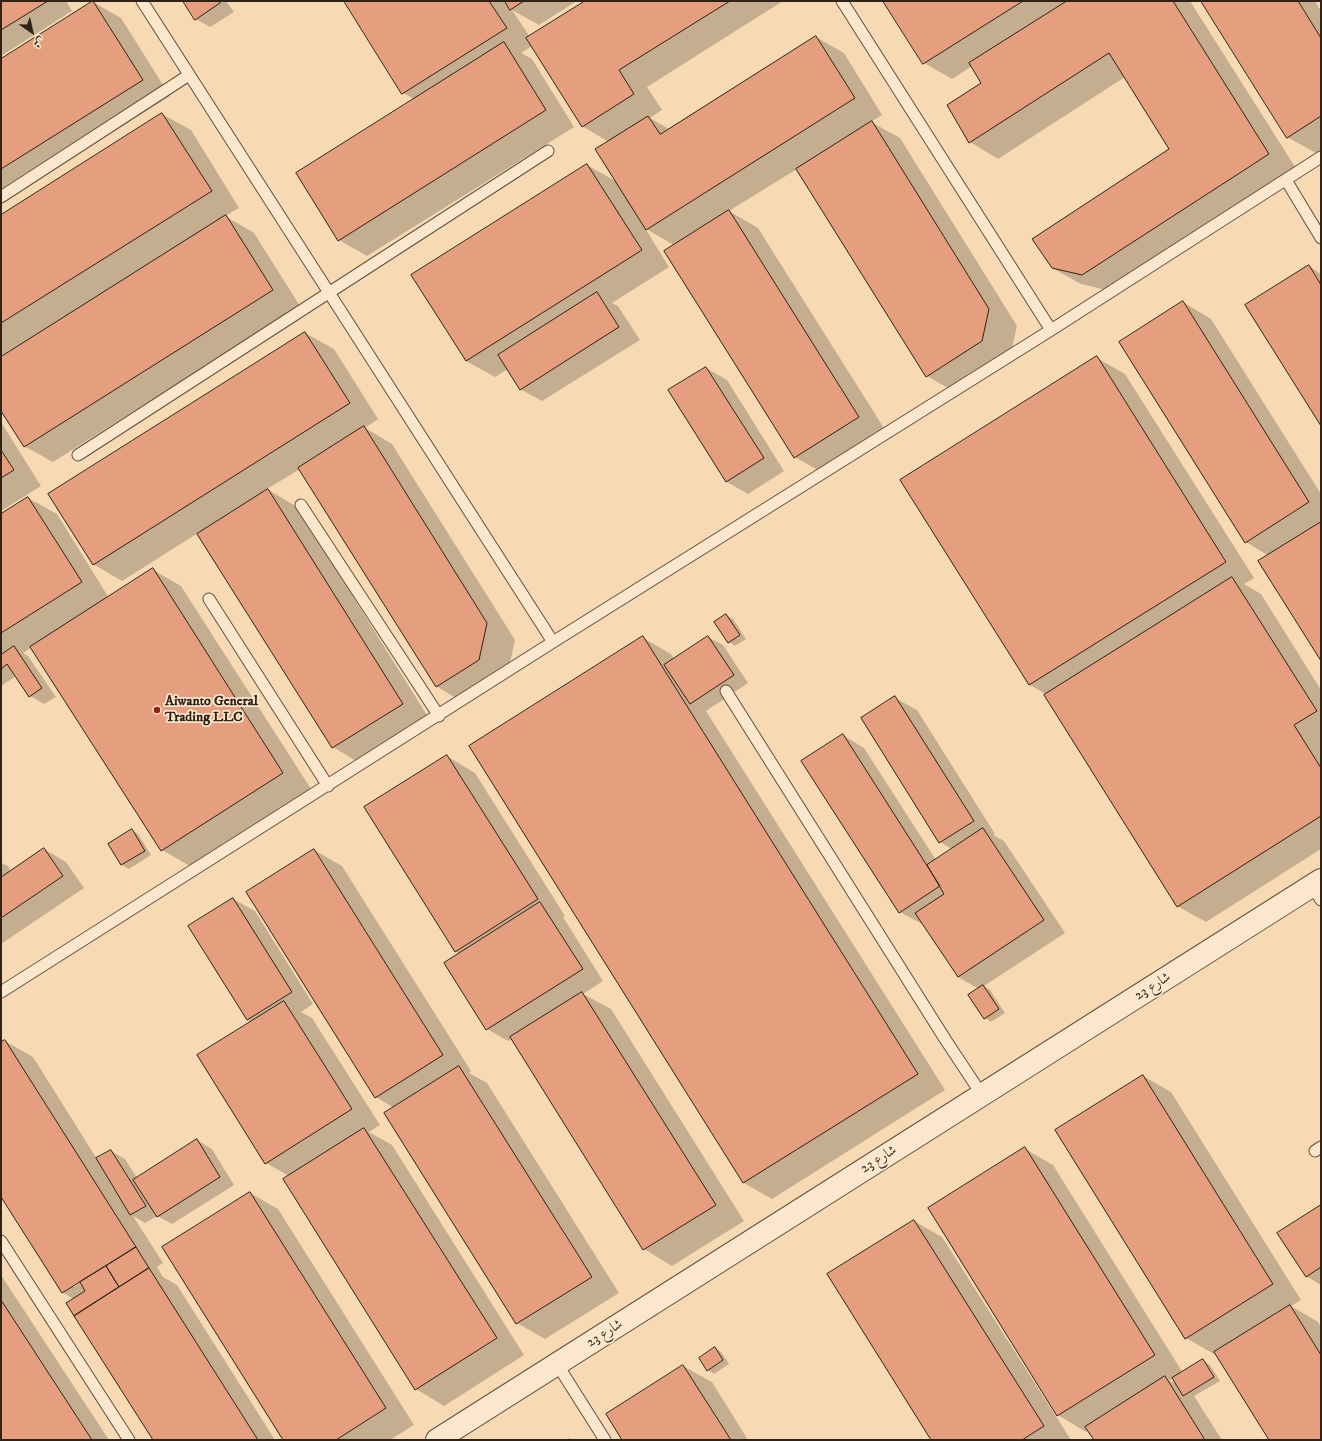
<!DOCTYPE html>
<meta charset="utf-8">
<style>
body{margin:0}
#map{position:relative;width:1322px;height:1441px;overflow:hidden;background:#f7dab3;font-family:"IM FELL DW Pica",Amiri,serif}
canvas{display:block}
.frame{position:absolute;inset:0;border:2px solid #2f2216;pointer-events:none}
.north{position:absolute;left:12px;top:12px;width:40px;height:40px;-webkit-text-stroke:3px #fae7ce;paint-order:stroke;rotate:146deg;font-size:11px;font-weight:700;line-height:16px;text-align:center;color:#2f2216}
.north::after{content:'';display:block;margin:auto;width:14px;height:18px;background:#2f2216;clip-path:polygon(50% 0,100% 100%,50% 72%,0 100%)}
</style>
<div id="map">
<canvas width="1322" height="1441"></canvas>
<div class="frame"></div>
<div class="north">ش</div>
</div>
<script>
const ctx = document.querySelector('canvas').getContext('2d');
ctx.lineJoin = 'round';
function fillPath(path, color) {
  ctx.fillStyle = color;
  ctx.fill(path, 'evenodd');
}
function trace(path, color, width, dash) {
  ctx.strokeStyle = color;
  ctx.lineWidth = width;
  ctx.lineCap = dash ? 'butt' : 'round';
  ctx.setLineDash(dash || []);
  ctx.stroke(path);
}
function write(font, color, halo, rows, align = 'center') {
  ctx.font = font + ' "IM FELL DW Pica",Amiri,serif';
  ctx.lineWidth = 3.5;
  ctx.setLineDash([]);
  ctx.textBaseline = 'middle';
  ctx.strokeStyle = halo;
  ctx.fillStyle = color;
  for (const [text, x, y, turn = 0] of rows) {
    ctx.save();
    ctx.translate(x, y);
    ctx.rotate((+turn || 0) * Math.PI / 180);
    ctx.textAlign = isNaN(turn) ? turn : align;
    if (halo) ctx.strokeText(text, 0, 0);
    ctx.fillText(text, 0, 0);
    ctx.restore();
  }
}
const shadow = new Path2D(`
 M1 1H66L72 11 1 56Z
 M184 1H226L234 12 210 27 196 19Z
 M345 1H577L539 25 512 10 530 37 587 1H783L647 87 662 110 650 118 669 129 816 37 844 53 882 115 871 122 900 138 1017 326 1010 357 955 392 927 376 797 169 729 211 758 228 887 433 823 473 795 457 675 246 645 228 669 267 612 303 618 306 640 340 542 401 520 389 508 369 495 377 466 361 587 165 617 182 609 142 582 126 532 46 521 53 532 59 574 127 367 256 339 240 414 99 403 93Z
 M885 1H1190L1297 170 1111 291 1081 284 1052 268 1170 149 1125 77 998 159 970 142 949 105 983 83 972 66 952 79 924 63Z
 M1202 1H1315L1321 11V150L1316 153 1287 137Z
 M93 2 121 18 170 96 1 203V60Z
 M162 114 191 130 239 208 225 216 254 233 300 306 53 462 24 446 1 409V216Z
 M1309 266 1321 274V424Z
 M1183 302 1211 319 1321 494V659L1269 556 1246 542Z
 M305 333 334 349 378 419 365 428 392 444 515 640 507 676 464 703 436 686 300 469 267 489 297 507 430 720 361 764 333 747 198 533 122 581 93 564Z
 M1097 358 1125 374 1254 578 1244 584 1261 594 1321 690V849L1206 922 1177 906 1047 695 1030 685 901 480Z
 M706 368 727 380 784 471 748 494 727 482Z
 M1 422 41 486 1 511Z
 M28 498 57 514 109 598 153 570 181 586 311 789 190 866 162 850 32 647 23 653 28 656 56 697 44 704 30 696 16 676 1 686V515Z
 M726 615 733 619 746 639 735 646 729 642Z
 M708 637 723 645 748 683 706 711 945 1090 772 1199 744 1183 470 746 643 638 671 654 674 659Z
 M895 698 917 710 995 834 993 835 1004 841 1065 933 984 986 990 990 1005 1013 991 1022 985 1018 979 989 958 977 923 923 922 924 900 912 843 735 864 748 936 860 952 849 940 842Z
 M447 756 475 773 565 916 563 917 603 981 583 994 611 1009 744 1221 672 1266 644 1249 512 1039 508 1041 487 1029 460 954 455 951Z
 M132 830 138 834 151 855 129 869 122 865 109 844Z
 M44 849 66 862 84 888 1 944V863L8 866 11 872Z
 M314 850 342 866 471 1071 469 1073 487 1083 619 1293 545 1339 517 1323 394 1108 376 1097Z
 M233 899 255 911 313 1004 301 1012 312 1018 380 1125 369 1132 392 1145 524 1355 444 1406 416 1389 289 1176 266 1163 252 1022 247 1020Z
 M5 1041 33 1057 97 1159 111 1151 125 1159 137 1178 197 1140 212 1149 234 1185 172 1224 157 1216 145 1223 133 1216 163 1263 157 1267 163 1277 177 1285 275 1440H154L67 1303 74 1299 63 1293 1 1195V1044ZM83 1279 85 1280 74 1287V1284Z
 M1143 1076 1171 1092 1301 1300 1291 1306 1318 1322 1321 1327V1440H1270L1216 1353 1214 1354 1186 1338Z
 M1025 1149 1053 1165 1183 1373 1203 1361 1210 1365 1220 1381 1194 1396 1222 1440H1095L1088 1430 1086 1432 1058 1415ZM1173 1378 1177 1385 1169 1380Z
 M250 1193 278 1209 414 1425 390 1440H284Z
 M1321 1206V1285L1306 1276Z
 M914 1221 942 1237 1071 1440H933Z
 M1 1275 109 1440H1Z
 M715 1348 721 1352 729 1364 714 1374 708 1370Z
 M683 1366 712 1382 748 1440H624Z
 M569 1438 573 1440H565Z`);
const building = new Path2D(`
 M1 1H48L1 30Z
 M93 1 143 80 1 169V59Z
 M183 1H219L220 3 195 20Z
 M344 1H489L507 28 402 94Z
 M505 1H524L510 10Z
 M585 1H730L619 70 634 94 582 127 526 38Z
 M883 1H1023L923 64Z
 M1067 1H1173L1269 154 1082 275 1052 268 1032 239 1169 149 1109 53 969 143 947 105 981 83 969 63Z
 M1201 1H1298L1321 38V116L1287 138Z
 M816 36 855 98 646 230 595 149 648 116 660 134Z
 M504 42 546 110 338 241 296 173Z
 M162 113 212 191 1 323V215Z
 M872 121 989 309 982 341 926 377 796 169Z
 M587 164 642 250 466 361 411 275Z
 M729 210 859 417 794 458 664 251Z
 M226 215 273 290 24 447 1 411V357Z
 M1309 265 1321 285V426L1245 305Z
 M597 292 619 327 520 390 498 355Z
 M1183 301 1309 502 1245 543 1119 342Z
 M305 332 350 403 93 565 48 494Z
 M1097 356 1226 562 1029 685 900 480Z
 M706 367 764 458 726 482 668 390Z
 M364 426 487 623 479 660 436 687 298 468Z
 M1 450 14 470 1 478Z
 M268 489 403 704 332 748 197 534Z
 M28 497 82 582 1 633V514Z
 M1321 522V661L1258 561Z
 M153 568 283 773 161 851 30 647Z
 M1232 577 1317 711 1294 725 1321 768V816L1177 907 1044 695Z
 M726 614 740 635 728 643 714 622Z
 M643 636 918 1074 743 1183 469 746Z
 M708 636 734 675 690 704 664 665Z
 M14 646 42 688 29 697 7 664 1 669V655Z
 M895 696 974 821 939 843 861 718Z
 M843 734 940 886 899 913 801 761Z
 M447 755 538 899 455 952 364 807Z
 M983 828 1044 920 958 977 915 913 944 894 927 865Z
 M132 829 145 851 121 865 108 844Z
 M44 848 63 876 1 918V875L2 876Z
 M314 849 443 1055 375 1098 246 892Z
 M233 898 292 992 247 1020 188 926Z
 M540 902 583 969 486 1030 444 963Z
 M983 985 999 1009 984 1019 968 995Z
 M582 992 716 1205 643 1250 510 1037Z
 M284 1001 352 1109 265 1164 197 1055Z
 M5 1040 136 1247 62 1293 1 1197V1042Z
 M459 1066 592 1277 516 1324 384 1113Z
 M1143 1075 1273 1284 1185 1339 1055 1130Z
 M364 1128 497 1338 415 1390 283 1179Z
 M197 1139 220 1177 157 1217 133 1180Z
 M1025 1147 1155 1355 1057 1416 928 1208Z
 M111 1150 146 1206 130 1215 96 1158Z
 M250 1192 386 1408 336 1440H283L162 1247Z
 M1321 1205V1267L1306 1277 1277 1233Z
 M914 1220 1044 1426 1022 1440H931L827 1274Z
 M136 1247 149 1268 119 1287 106 1266Z
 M106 1266 119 1287 74 1316 66 1303 85 1291 80 1282Z
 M149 1268 258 1440H153L74 1316Z
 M1 1300 92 1440H1Z
 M1290 1305 1321 1355V1440H1269L1214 1352Z
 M715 1347 723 1360 707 1371 699 1358Z
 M1203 1359 1214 1377 1183 1396 1172 1378Z
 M683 1365 731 1440H622L606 1414Z
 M1165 1376 1205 1440H1094L1085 1427Z`);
const service = new Path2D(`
 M142 1 553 642
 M842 1 1051 330
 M1286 180 1321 238
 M1 197 189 75
 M78 455 548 151
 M301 505 439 716
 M209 599 328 786
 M726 691 945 1039 982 1095
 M1312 886 1321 900
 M1 992 553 642 1051 330 1321 157
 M1315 1151 1321 1147
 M1 1241 129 1440
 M557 1364 605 1440`);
const tertiary = new Path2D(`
 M437 1440 1321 880`);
const markers = [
 [157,710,4,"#8f2418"]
];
const poiNames = [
 ["Aiwanto General",165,702],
 ["Trading LLC",165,718]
];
const streetNames = [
 ["شارع 23",1153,987,-32],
 ["شارع 23",879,1160,-32],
 ["شارع 23",605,1334,-32]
];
fillPath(shadow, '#0003');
fillPath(building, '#e59f7e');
trace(building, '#2f2216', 1);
trace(service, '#61503d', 13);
trace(tertiary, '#61503d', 24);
trace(service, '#fae7ce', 11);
trace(tertiary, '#fae7ce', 22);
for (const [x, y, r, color] of markers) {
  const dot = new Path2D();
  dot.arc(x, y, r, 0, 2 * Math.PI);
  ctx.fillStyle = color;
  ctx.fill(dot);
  trace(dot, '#fae7ce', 1.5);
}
write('bold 14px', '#2f2216', '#fae7ce', poiNames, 'left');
write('14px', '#2f2216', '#fae7ce', streetNames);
</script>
